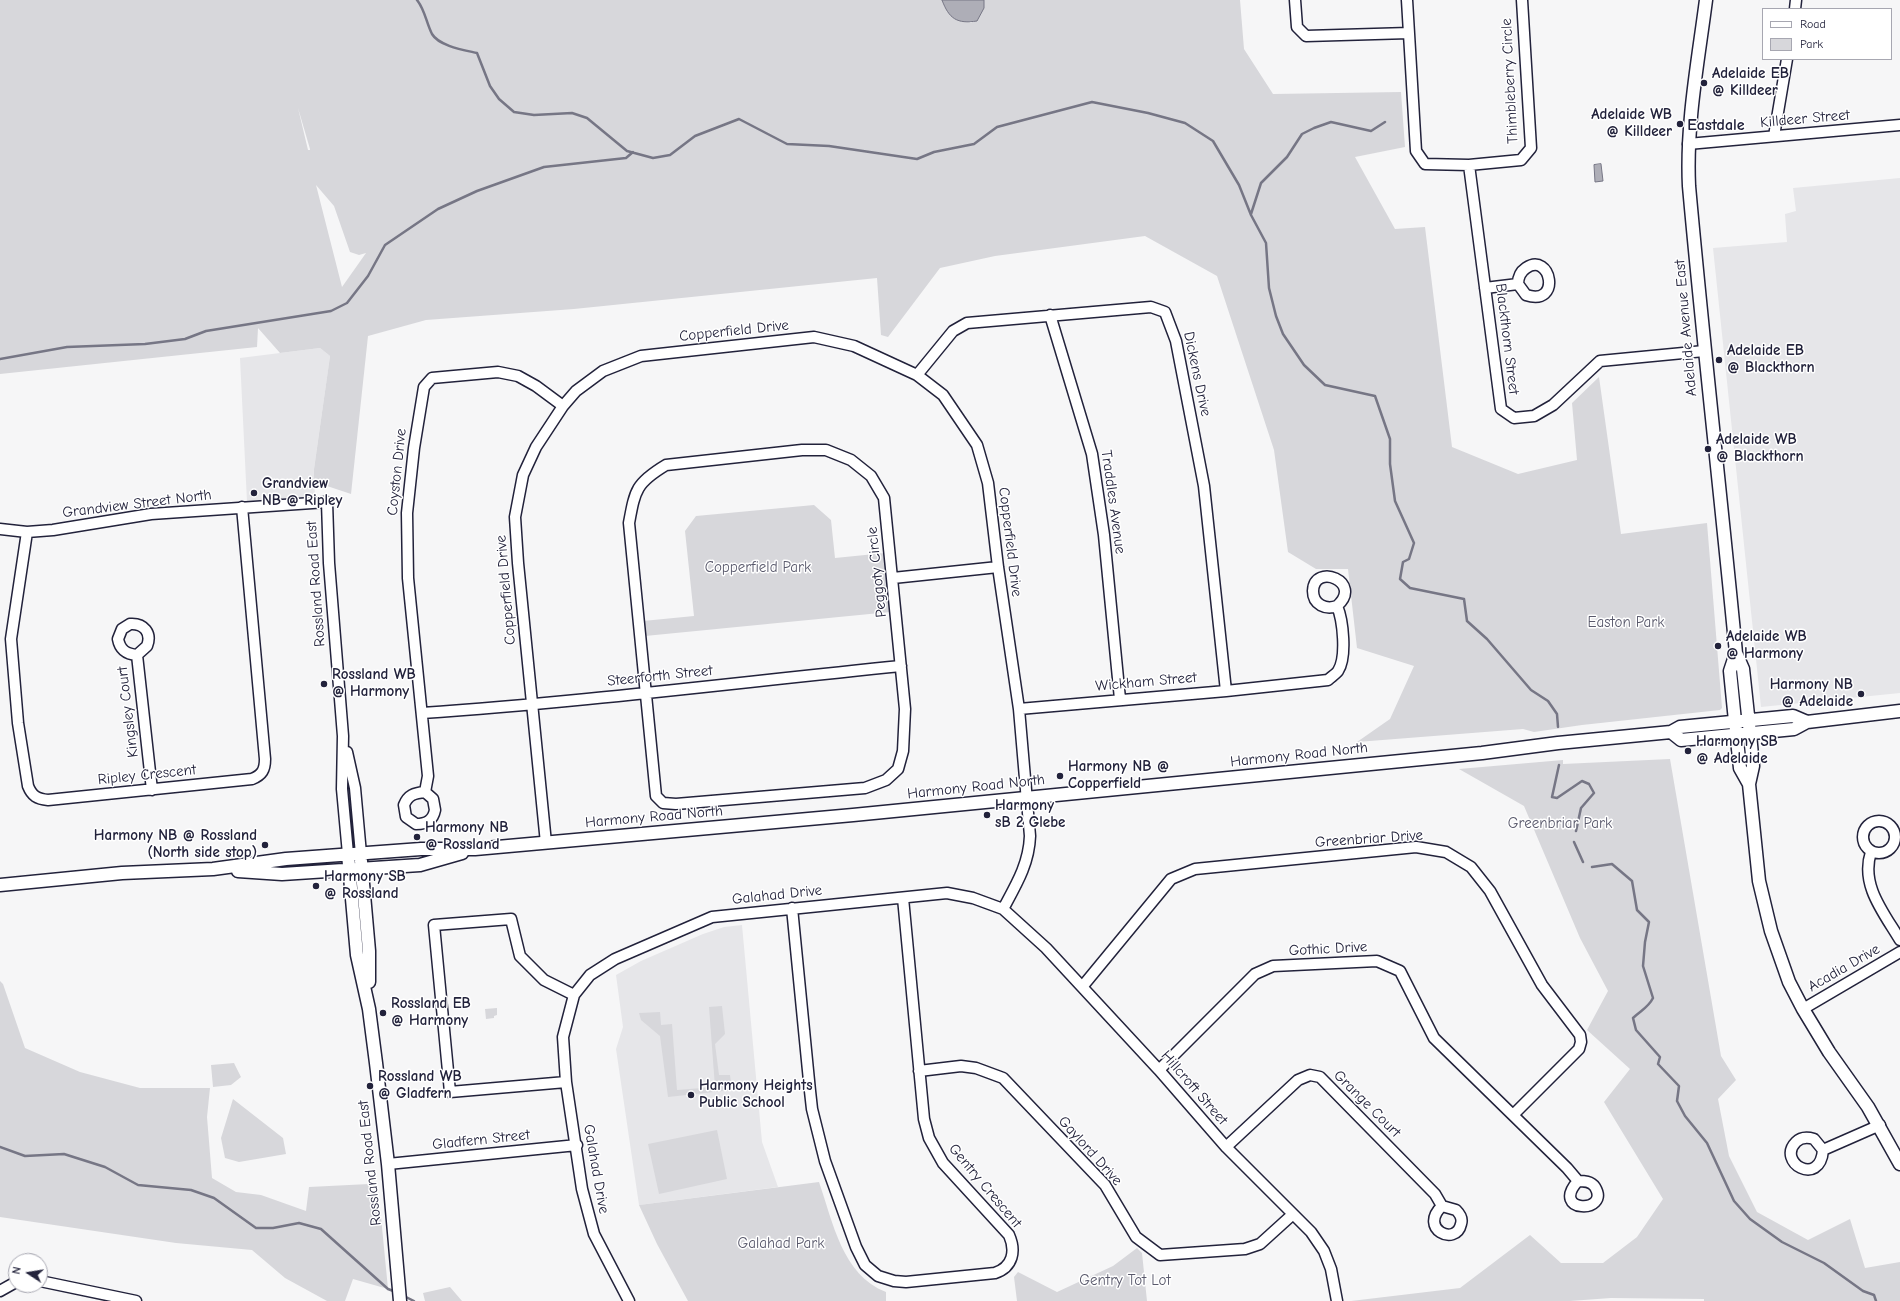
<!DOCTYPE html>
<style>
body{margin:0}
#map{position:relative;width:1900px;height:1301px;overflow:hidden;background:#f6f6f7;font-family:"Comic Neue",sans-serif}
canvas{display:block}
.legend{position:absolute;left:1762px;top:8px;width:130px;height:52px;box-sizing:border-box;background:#fff;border:1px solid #a7a7b1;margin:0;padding:5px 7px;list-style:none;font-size:12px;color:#22223b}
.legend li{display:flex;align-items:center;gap:8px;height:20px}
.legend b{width:20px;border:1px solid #a7a7b1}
.north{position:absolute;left:8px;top:1253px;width:40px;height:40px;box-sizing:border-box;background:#fff;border:1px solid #a7a7b1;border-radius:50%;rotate:282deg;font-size:11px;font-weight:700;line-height:16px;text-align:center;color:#22223b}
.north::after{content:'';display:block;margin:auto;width:14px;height:18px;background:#22223b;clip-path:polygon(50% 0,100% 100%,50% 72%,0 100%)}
</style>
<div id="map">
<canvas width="1900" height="1301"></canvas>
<ul class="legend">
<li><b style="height:5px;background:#fff"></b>Road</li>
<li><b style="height:11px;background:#d7d7db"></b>Park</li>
</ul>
<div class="north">N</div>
</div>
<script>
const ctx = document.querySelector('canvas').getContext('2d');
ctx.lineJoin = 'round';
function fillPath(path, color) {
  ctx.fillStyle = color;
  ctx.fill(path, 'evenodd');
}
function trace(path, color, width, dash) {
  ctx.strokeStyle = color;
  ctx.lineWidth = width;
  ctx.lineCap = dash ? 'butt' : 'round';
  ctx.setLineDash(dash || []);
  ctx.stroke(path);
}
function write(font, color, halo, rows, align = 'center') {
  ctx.font = font + ' "Comic Neue",sans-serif';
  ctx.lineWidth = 3;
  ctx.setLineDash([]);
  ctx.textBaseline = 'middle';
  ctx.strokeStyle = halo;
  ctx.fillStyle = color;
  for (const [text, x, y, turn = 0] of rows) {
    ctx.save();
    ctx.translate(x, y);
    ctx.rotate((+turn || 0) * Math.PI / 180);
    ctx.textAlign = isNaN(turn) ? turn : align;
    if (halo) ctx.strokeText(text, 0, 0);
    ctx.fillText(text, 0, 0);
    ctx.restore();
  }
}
const built = new Path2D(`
 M1900 178V693L1761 707 1713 248 1787 242 1785 214 1796 211 1793 188Z
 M320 348 330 356 314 469 315 498 247 502 240 358Z
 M742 925 762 1142 778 1187 639 1205 616 1049 623 1027 616 975 641 961 703 934 724 927Z`);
const green = new Path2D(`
 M0 0H942L946 9 971 23C980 17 984 10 984 0H1240L1244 49 1273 94 1401 92 1405 147 1355 157 1395 229 1425 227 1452 447 1518 474 1577 460 1572 403 1599 377 1621 534 1707 523 1722 708 1720 710 1582 725 1534 732 1523 729 1357 742 1390 719 1414 666 1357 648 1348 569H1316L1288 552 1274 450 1217 276 1145 236 995 256 940 268 888 337 881 335 877 278 574 309 426 320 368 336 351 494 327 486 314 488V469L330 356 320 348 280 353 258 328 257 347 0 374ZM298 108 310 149V150H308ZM316 185 334 206 350 252 359 255 366 253 342 287Z
 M814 505 831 520 835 558 885 553 890 612 645 636 643 621 694 616 685 531 696 516Z
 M1670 759 1721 1056 1736 1080 1718 1099 1729 1156 1757 1212 1808 1240 1850 1219 1865 1268 1900 1262V1301H1704V1299L1611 1298 1570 1301H1351L1460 1288 1530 1235 1561 1263H1603L1637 1237 1663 1199 1604 1102 1630 1069 1587 1030 1608 991 1580 938 1524 806 1459 769 1563 760V764Z
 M0 981 3 984 25 1048 80 1072 140 1088H210L207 1117 212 1178 236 1192 261 1195 306 1211 309 1187 369 1184 381 1217 388 1289 353 1279 345 1301H327L285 1278 252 1250 176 1243 0 1217Z
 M722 1006 725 1034 715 1044 719 1075H730L732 1090 668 1097 660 1036 641 1020 639 1013 660 1012 661 1025 672 1024 677 1090 715 1087 709 1007Z
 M497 1008V1015L494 1016V1018L486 1019 485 1009Z
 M234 1063 241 1077 231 1085 213 1087 211 1065Z
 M233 1099 283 1138 286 1154 239 1162 225 1158 221 1138Z
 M717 1130 727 1179 659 1194 648 1144Z
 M819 1182C833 1222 842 1275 886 1292V1301H688L657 1244 639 1205Z
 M1137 1248 1142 1253 1147 1301H1017L1014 1277 1018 1272 1057 1292 1113 1266Z
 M450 1287 462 1301H425L423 1293Z`);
const water = new Path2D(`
 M942 0H984V8L977 21C957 24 949 19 942 0Z
 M1601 164 1603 181 1595 182 1594 165Z`);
const stream = new Path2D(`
 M417 0C425 10 426 22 432 34 439 46 464 50 477 53L490 86 499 99 514 112 534 115 572 113 587 118 627 151 653 158 670 155 695 136 739 119 787 144 829 146 917 159 934 152 974 144 997 127 1092 102 1148 113 1185 123 1213 141 1239 185 1251 215 1266 243 1269 288 1276 316 1283 334 1304 365 1325 385 1375 396 1390 439V464L1395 501 1414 543 1409 559 1403 562 1400 579 1410 588 1464 599 1467 621 1487 639 1531 690 1548 701 1557 714 1558 727
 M1251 214 1261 183 1287 157 1302 134 1314 128 1331 122 1371 131 1385 122
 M0 359 67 347 145 344 185 339 206 331 331 311 347 303 368 276 385 245 438 209 477 191 544 167 626 158 633 152
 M1559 765 1552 797 1557 798 1582 781 1589 784 1594 793 1581 808 1576 831
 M1574 842 1583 862
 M1592 867 1612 864 1632 881 1637 910 1649 922 1645 942 1643 966 1653 998C1648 1008 1641 1010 1633 1018L1636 1030 1660 1057 1658 1064 1679 1086 1677 1101 1685 1116 1707 1143 1734 1201 1750 1219 1782 1242 1824 1263 1863 1291 1874 1295 1876 1301
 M0 1147 25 1156 64 1154 105 1167 138 1185 191 1190 214 1198 256 1228H273L299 1223 321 1229 388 1289 396 1292
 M402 1295 414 1301`);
const minor = new Path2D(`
 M1295 0 1297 27 1306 36 1409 33
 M1407 0 1416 151 1425 164 1469 165 1521 160 1531 148 1522 0
 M1795 9 1796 0
 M1774 136 1787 59
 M1688 144 1900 125
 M1469 165 1501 409 1514 418 1534 416 1553 405 1600 361 1704 351
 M1485 288 1518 284 1526 295C1562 307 1551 251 1526 268 1520 272 1518 278 1518 284
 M1050 315 1092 454 1104 535 1120 699
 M917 375 953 331 967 323 1151 307 1165 312 1176 341 1204 486 1226 691
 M802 450H826L851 460 871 476 884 498 905 709 903 751 898 769 886 780 865 788 676 804 663 803 656 796 629 523C635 490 636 483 666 465Z
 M0 529 27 532 53 530 151 514 327 502 329 563 343 736 342 789 348 854
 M27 532 11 639 18 723 28 786C32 796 37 799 48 800L252 779C262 775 265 770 265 759L242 507
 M893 578 998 567
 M137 655 147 646C152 633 144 623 130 624L122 629 118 639C120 650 126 654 137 655L152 790
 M1019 709 1226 691 1328 680C1331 677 1336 674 1338 671 1347 657 1343 620 1337 606 1364 582 1314 562 1313 591 1313 605 1326 610 1337 606
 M422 713C582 702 741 682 901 666
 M347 752 355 788 361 854
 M425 792 433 799 435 810C433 820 427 824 416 824L406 817 404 805C408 795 414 793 425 792L428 776 408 578 407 513 414 448 424 387 432 378 498 372 518 376 536 386 563 406
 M1863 837a16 16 0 1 1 32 0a16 16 0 1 1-32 0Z
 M546 843 518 563 515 517 523 475 536 447 563 406 576 391 603 371 641 356 814 337 854 346 917 375 943 395 977 445 988 483 998 567 1019 709 1030 836C1029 864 1016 885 1003 909
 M1871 852C1860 885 1884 913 1900 940
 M792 908 810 1091 812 1109 825 1161 856 1247 865 1265 878 1276 894 1281 906 1282 995 1273C1013 1267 1016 1251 1009 1235L943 1163 929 1138 924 1119 903 898
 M1082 987 1171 879 1195 869 1416 847 1446 852 1471 867 1490 891 1542 985 1580 1035 1581 1042 1579 1049 1514 1114
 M1803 1009 1900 952
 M1159 1070 1255 974 1273 966 1377 961 1400 971 1434 1038 1567 1168 1578 1181C1549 1213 1611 1214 1595 1187 1591 1181 1584 1181 1578 1181
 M919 1071 961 1066 976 1068 1003 1078 1105 1185 1136 1237 1160 1255 1245 1249 1260 1244 1292 1215
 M566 1082 450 1092 434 925 511 919 520 956 544 980 574 995
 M1226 1147 1298 1080 1310 1075 1320 1077 1435 1194 1442 1206C1418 1229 1456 1247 1461 1224 1463 1218 1460 1214 1456 1210L1442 1206
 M1823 1150 1814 1139C1807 1137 1801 1137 1796 1142 1776 1162 1820 1188 1823 1150L1880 1125
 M388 1164 577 1145
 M40 1281 136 1301
 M0 1291 16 1282
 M629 1301 594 1234 582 1189 566 1082 563 1037 574 995 590 975 615 959 712 917 947 893 973 898 1003 909 1046 948 1159 1070 1226 1147 1311 1232 1324 1251 1331 1269 1337 1301`);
const major = new Path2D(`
 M1706 0C1698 62 1686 124 1689 186 1703 342 1721 497 1736 653L1743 669 1750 734 1753 766 1749 784 1759 881 1771 931 1789 982 1803 1009 1829 1052 1868 1107 1900 1164
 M1736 653 1730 671 1735 721 1740 768 1749 784
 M1671 732 1681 740 1794 729 1807 722 1900 711
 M348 854 357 955 369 1009 376 1063 388 1164 400 1301
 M361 861 369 951V982
 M238 871 282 874 420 865 462 853
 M0 885 122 873 213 869 286 859 421 849H475L853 815 1482 753 1558 743 1671 732 1680 727 1793 716 1807 722`);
const markers = [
 [1704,83,4,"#22223b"],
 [1680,124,4,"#22223b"],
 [1719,360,4,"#22223b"],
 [1708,449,4,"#22223b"],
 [254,493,4,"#22223b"],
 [1718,646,4,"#22223b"],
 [324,684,4,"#22223b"],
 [1861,694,4,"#22223b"],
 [1688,751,4,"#22223b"],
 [1060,776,4,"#22223b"],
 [987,815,4,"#22223b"],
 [417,837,4,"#22223b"],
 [265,845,4,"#22223b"],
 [316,886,4,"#22223b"],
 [383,1013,4,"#22223b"],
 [370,1086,4,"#22223b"],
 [691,1095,4,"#22223b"]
];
const poiNames = [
 ["Adelaide EB",1712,74],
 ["@ Killdeer",1712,91],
 ["Adelaide WB",1672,115,"right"],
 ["@ Killdeer",1672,132,"right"],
 ["Adelaide EB",1727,351],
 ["@ Blackthorn",1727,368],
 ["Adelaide WB",1716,440],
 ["@ Blackthorn",1716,457],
 ["Grandview",262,484],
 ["NB @ Ripley",262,501],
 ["Adelaide WB",1726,637],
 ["@ Harmony",1726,654],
 ["Rossland WB",332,675],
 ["@ Harmony",332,692],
 ["Harmony NB",1853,685,"right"],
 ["@ Adelaide",1853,702,"right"],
 ["Harmony SB",1696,742],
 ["@ Adelaide",1696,759],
 ["Harmony NB @",1068,767],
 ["Copperfield",1068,784],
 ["Harmony",995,806],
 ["sB 2 Glebe",995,823],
 ["Harmony NB",425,828],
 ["@ Rossland",425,845],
 ["Harmony NB @ Rossland",257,836,"right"],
 ["(North side stop)",257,853,"right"],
 ["Harmony SB",324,877],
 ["@ Rossland",324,894],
 ["Rossland EB",391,1004],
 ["@ Harmony",391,1021],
 ["Rossland WB",378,1077],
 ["@ Gladfern",378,1094],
 ["Harmony Heights",699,1086],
 ["Public School",699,1103]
];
const streetNames = [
 ["Thimbleberry Circle",1510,81,-93],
 ["Killdeer Street",1805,119,-5],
 ["Adelaide Avenue East",1686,328,-95],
 ["Copperfield Drive",734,331,-6],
 ["Blackthorn Street",1507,339,83],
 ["Dickens Drive",1197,374,78],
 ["Coyston Drive",397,472,-84],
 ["Traddles Avenue",1113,502,82],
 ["Grandview Street North",137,504,-7],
 ["Copperfield Drive",1010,542,83],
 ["Peggoty Circle",877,572,-96],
 ["Rossland Road East",316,584,-94],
 ["Copperfield Drive",506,590,-95],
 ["Steerforth Street",660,676,-6],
 ["Wickham Street",1146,682,-5],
 ["Kingsley Court",128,712,-97],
 ["Harmony Road North",1299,755,-6],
 ["Ripley Crescent",147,775,-6],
 ["Harmony Road North",976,787,-6],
 ["Harmony Road North",654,817,-5],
 ["Greenbriar Drive",1369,839,-4],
 ["Galahad Drive",777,895,-6],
 ["Gothic Drive",1328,949,-3],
 ["Acadia Drive",1844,968,-30],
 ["Hillcroft Street",1194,1088,49],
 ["Grange Court",1367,1104,45],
 ["Gladfern Street",481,1140,-6],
 ["Gaylord Drive",1090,1151,48],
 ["Rossland Road East",370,1163,-96],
 ["Galahad Drive",596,1169,80],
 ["Gentry Crescent",985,1186,50]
];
const parkNames = [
 ["Copperfield Park",758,568],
 ["Easton Park",1626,623],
 ["Greenbriar Park",1560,824],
 ["Galahad Park",781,1244],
 ["Gentry Tot Lot",1125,1281]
];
const neighbourhoodNames = [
 ["Eastdale",1716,125]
];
fillPath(built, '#e6e6e9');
fillPath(green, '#d7d7db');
fillPath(water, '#aeaeb7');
trace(water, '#767685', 1);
trace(stream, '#767685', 2.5);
trace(minor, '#22223b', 13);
trace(major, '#22223b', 15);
trace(minor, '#fff', 10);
trace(major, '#fff', 12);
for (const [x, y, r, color] of markers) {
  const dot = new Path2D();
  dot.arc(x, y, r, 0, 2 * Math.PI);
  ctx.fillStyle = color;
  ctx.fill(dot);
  trace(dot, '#fff', 1.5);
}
write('bold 15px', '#22223b', '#fff', poiNames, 'left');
write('15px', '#22223b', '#fff', streetNames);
write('15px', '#58586b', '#fff', parkNames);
write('bold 16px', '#22223b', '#fff', neighbourhoodNames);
</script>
